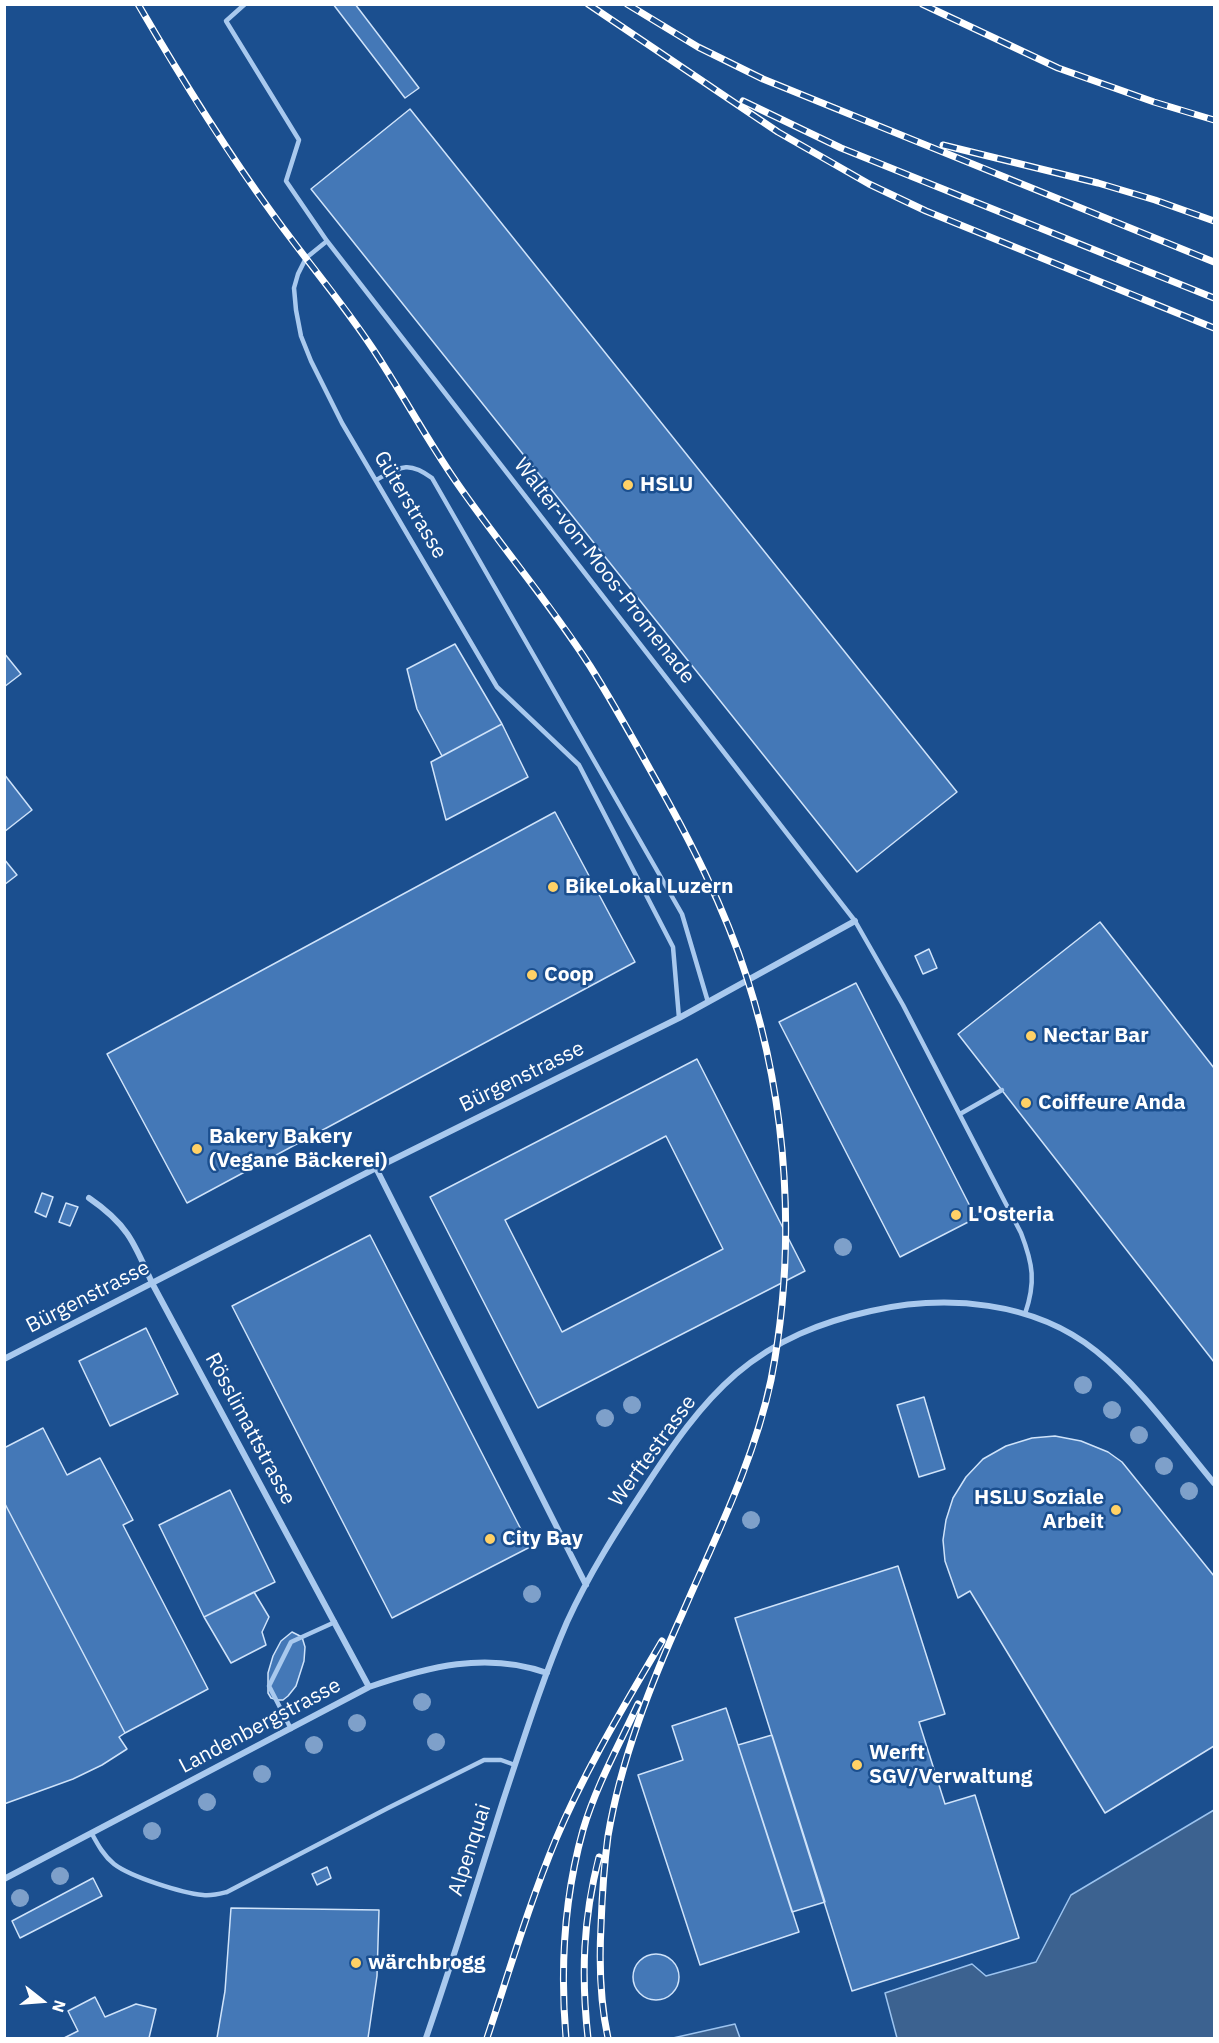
<!DOCTYPE html>
<meta charset="utf-8">
<style>
body{margin:0}
#map{position:relative;width:1219px;height:2043px;overflow:hidden;background:#1b4f8f;font-family:"IBM Plex Sans",sans-serif}
canvas{display:block}
.frame{position:absolute;inset:0;border:6px solid #fff;pointer-events:none}
.north{position:absolute;left:12px;top:1971px;width:60px;height:60px;-webkit-text-stroke:4px #1b4f8f;paint-order:stroke;rotate:107deg;font-size:16px;font-weight:700;line-height:24px;text-align:center;color:#fff}
.north::after{content:'';display:block;margin:auto;width:21px;height:27px;background:#fff;clip-path:polygon(50% 0,100% 100%,50% 72%,0 100%)}
</style>
<div id="map">
<canvas width="1219" height="2043"></canvas>
<div class="frame"></div>
<div class="north">N</div>
</div>
<script>
const ctx = document.querySelector('canvas').getContext('2d');
ctx.lineJoin = 'round';
function fillPath(path, color) {
  ctx.fillStyle = color;
  ctx.fill(path, 'evenodd');
}
function trace(path, color, width, dash) {
  ctx.strokeStyle = color;
  ctx.lineWidth = width;
  ctx.lineCap = dash ? 'butt' : 'round';
  ctx.setLineDash(dash || []);
  ctx.stroke(path);
}
function write(font, color, halo, rows, align = 'center') {
  ctx.font = font + ' "IBM Plex Sans",sans-serif';
  ctx.lineWidth = 5;
  ctx.setLineDash([]);
  ctx.textBaseline = 'middle';
  ctx.strokeStyle = halo;
  ctx.fillStyle = color;
  for (const [text, x, y, turn = 0] of rows) {
    ctx.save();
    ctx.translate(x, y);
    ctx.rotate((+turn || 0) * Math.PI / 180);
    ctx.textAlign = isNaN(turn) ? turn : align;
    if (halo) ctx.strokeText(text, 0, 0);
    ctx.fillText(text, 0, 0);
    ctx.restore();
  }
}
const water = new Path2D(`
 M1214 1810V2038H897L885 1993 972 1964 986 1976 1036 1962 1071 1895Z
 M735 2024 740 2038H673Z`);
const building = new Path2D(`
 M333 4H355L419 88 405 98Z
 M410 109 957 792 857 872 311 189Z
 M455 644 502 724 442 756 417 709 407 669Z
 M4 653 21 674 4 687Z
 M502 724 528 777 446 820 431 762Z
 M4 774 32 810 4 832Z
 M555 812 635 962 187 1203 107 1054Z
 M4 859 17 875 4 885Z
 M1100 922 1214 1068V1362L958 1034Z
 M929 949 937 968 923 974 915 956Z
 M856 983 976 1218 900 1257 779 1022Z
 M697 1059 805 1271 538 1408 430 1197ZM666 1136 723 1249 562 1332 505 1220Z
 M42 1193 53 1197 46 1217 35 1212Z
 M66 1203 78 1207 70 1226 59 1222Z
 M370 1235 530 1547 392 1618 232 1306Z
 M146 1328 178 1394 110 1426 79 1361Z
 M924 1397 945 1469 919 1477 897 1405Z
 M43 1428 67 1475 100 1458 133 1520 123 1525 208 1689 125 1733 4 1502V1448Z
 M1055 1436 1081 1441 1108 1452 1122 1462 1214 1576V1746L1105 1813 970 1591 958 1598 945 1561 943 1540 946 1520 953 1498 966 1477 983 1459 1006 1446 1032 1438Z
 M230 1490 275 1582 204 1617 159 1525Z
 M4 1502 125 1733 119 1737 127 1749 102 1765 73 1779 4 1804Z
 M898 1566 945 1714 919 1722 945 1804 975 1795 1019 1938 852 1991 735 1618Z
 M254 1592 269 1617 262 1632 266 1645 231 1663 204 1617Z
 M292 1632 302 1637 305 1647 304 1661 296 1686 288 1696 283 1700H278L271 1698 268 1693V1673L273 1656 281 1641Z
 M726 1708 799 1932 700 1965 638 1775 683 1760 672 1726Z
 M772 1735 825 1902 792 1912 738 1745Z
 M327 1867 331 1878 317 1885 312 1874Z
 M93 1878 102 1896 20 1938 12 1921Z
 M231 1908 379 1910 377 1976 368 2038H217L225 1991Z
 M633 1977a23 23 0 1 1 46 0a23 23 0 1 1-46 0Z
 M95 1997 105 2017 136 2004 156 2009 149 2038H64L78 2031 68 2011Z`);
const lane = new Path2D(`
 M245 4 226 21 299 140 286 181 327 241 855 921 903 1005 1021 1233C1033 1264 1036 1282 1025 1314
 M327 241 306 258 298 274 294 288 296 310 301 336 311 361 342 423 497 687 579 765 673 947 679 1018
 M376 480C400 467 408 460 432 478L682 914 708 1002
 M960 1114 1002 1090
 M291 1729 269 1686 291 1642 335 1622
 M92 1834C98 1845 104 1856 114 1864 131 1877 182 1893 203 1895 212 1896 219 1894 227 1892L388 1808 484 1760H501L515 1765`);
const street = new Path2D(`
 M376 1168 586 1585
 M89 1198C127 1224 134 1242 152 1283L369 1687
 M4 1359 376 1168 679 1018 855 921
 M4 1879 369 1687C427 1667 486 1651 547 1673
 M426 2038C453 1960 478 1880 503 1801 523 1741 542 1680 567 1622 589 1574 617 1530 646 1486 672 1446 700 1405 736 1374 776 1340 821 1322 871 1311 946 1294 1034 1301 1096 1351 1139 1385 1179 1441 1214 1483`);
const rail = new Path2D(`
 M138 4C180 76 223 146 272 213 305 259 342 302 373 349 402 393 427 440 457 483 500 545 549 602 590 666 612 701 632 737 652 773 689 838 724 906 747 978 788 1105 797 1248 771 1380 754 1461 716 1536 683 1612 651 1683 621 1759 608 1836 604 1866 602 1896 601 1926 599 1964 600 2001 608 2038
 M588 4 778 132 869 184 926 211 1214 328
 M627 4 698 47 763 79 1214 262
 M922 4 1058 68 1154 102 1214 120
 M743 101 841 148 1214 298
 M943 145 1098 183 1155 200 1214 221
 M487 2038C509 1972 529 1904 556 1839 585 1770 624 1706 662 1641
 M566 2038C560 1968 564 1898 583 1830 596 1786 619 1745 638 1704
 M588 2038C581 1975 583 1919 599 1857`);
const trees = [
 [843,1247],
 [1083,1385],
 [632,1405],
 [1112,1410],
 [605,1418],
 [1139,1435],
 [1164,1466],
 [1189,1491],
 [751,1520],
 [532,1594],
 [422,1702],
 [357,1723],
 [436,1742],
 [314,1745],
 [262,1774],
 [207,1802],
 [152,1831],
 [60,1876],
 [20,1898]
];
const markers = [
 [628,485,6,"#ffd166"],
 [553,887,6,"#ffd166"],
 [532,975,6,"#ffd166"],
 [1031,1036,6,"#ffd166"],
 [1026,1103,6,"#ffd166"],
 [197,1149,6,"#ffd166"],
 [956,1215,6,"#ffd166"],
 [1116,1510,6,"#ffd166"],
 [490,1539,6,"#ffd166"],
 [857,1765,6,"#ffd166"],
 [356,1963,6,"#ffd166"]
];
const poiNames = [
 ["HSLU",640,485],
 ["BikeLokal Luzern",565,887],
 ["Coop",544,975],
 ["Nectar Bar",1043,1036],
 ["Coiffeure Anda",1038,1103],
 ["Bakery Bakery",209,1137],
 ["(Vegane Bäckerei)",209,1161],
 ["L'Osteria",968,1215],
 ["HSLU Soziale",1104,1498,"right"],
 ["Arbeit",1104,1522,"right"],
 ["City Bay",502,1539],
 ["Werft",869,1753],
 ["SGV/Verwaltung",869,1777],
 ["wärchbrogg",368,1963]
];
const streetNames = [
 ["Güterstrasse",410,505,59],
 ["Walter-von-Moos-Promenade",604,571,52],
 ["Bürgenstrasse",522,1077,-26],
 ["Bürgenstrasse",88,1297,-27],
 ["Rösslimattstrasse",250,1429,62],
 ["Werftestrasse",653,1451,-54],
 ["Landenbergstrasse",260,1726,-28],
 ["Alpenquai",470,1850,-72]
];
fillPath(water, '#3c6290');
trace(water, '#9cc4f0', 1.5);
fillPath(building, '#4478b7');
trace(building, '#cfe3fa', 1.5);
trace(lane, '#a9c9ee', 4.5);
trace(street, '#a9c9ee', 6);
trace(rail, '#fff', 7);
trace(rail, '#1b4f8f', 4.5, [14]);
ctx.fillStyle = '#7ea0ca';
for (const [x, y] of trees) {
  ctx.beginPath();
  ctx.arc(x, y, 9, 0, 2 * Math.PI);
  ctx.fill();
}
for (const [x, y, r, color] of markers) {
  const dot = new Path2D();
  dot.arc(x, y, r, 0, 2 * Math.PI);
  ctx.fillStyle = color;
  ctx.fill(dot);
  trace(dot, '#1b4f8f', 2);
}
write('bold 21px', '#fff', '#1b4f8f', poiNames, 'left');
write('21px', '#fff', '#1b4f8f', streetNames);
</script>
